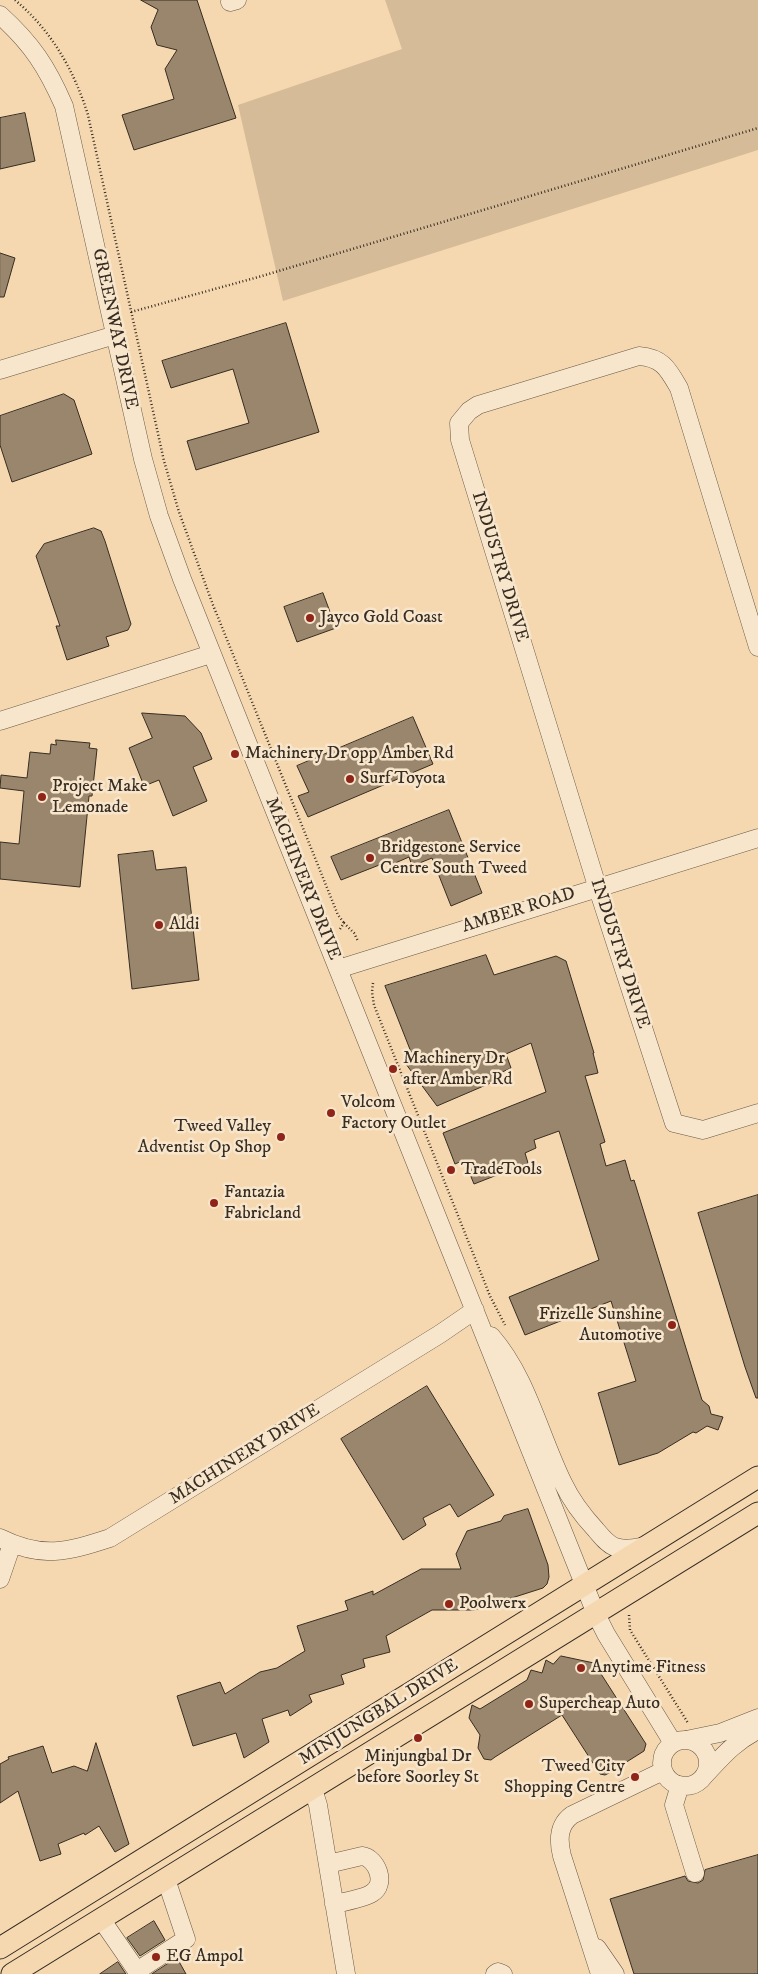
<!DOCTYPE html>
<style>
body{margin:0}
canvas{display:block;background:#f5d8b0}
</style>
<canvas width="758" height="1974"></canvas>
<script>
const ctx = document.querySelector('canvas').getContext('2d');
ctx.lineJoin = 'round';
function fillPath(path, color) {
  ctx.fillStyle = color;
  ctx.fill(path, 'evenodd');
}
function trace(path, color, width, dash) {
  ctx.strokeStyle = color;
  ctx.lineWidth = width;
  ctx.lineCap = dash ? 'butt' : 'round';
  ctx.setLineDash(dash || []);
  ctx.stroke(path);
}
function write(font, color, halo, rows, align = 'center') {
  ctx.font = font + ' "IM FELL DW Pica",serif';
  ctx.lineWidth = 5;
  ctx.setLineDash([]);
  ctx.textBaseline = 'middle';
  ctx.strokeStyle = halo;
  ctx.fillStyle = color;
  for (const [text, x, y, turn = 0] of rows) {
    ctx.save();
    ctx.translate(x, y);
    ctx.rotate((+turn || 0) * Math.PI / 180);
    ctx.textAlign = isNaN(turn) ? turn : align;
    if (halo) ctx.strokeText(text, 0, 0);
    ctx.fillText(text, 0, 0);
    ctx.restore();
  }
}
const green = new Path2D(`
 M385 0H758V150L283 301 238 105 402 49Z`);
const building = new Path2D(`
 M141 0H197L236 118 134 150 122 115 174 99 165 69 177 50 157 45 151 27 158 10Z
 M25 113 35 161 0 169V118Z
 M0 253 15 258 4 297H0Z
 M286 323 319 432 196 470 187 441 249 423 233 369 171 388 162 361Z
 M64 394 74 400 92 454 12 482 0 445V416Z
 M94 528 101 531 105 541 131 624 128 630 106 637 109 646 67 660 56 626H60L36 556 44 544Z
 M323 593 336 628 297 642 284 607Z
 M142 713 185 716 201 733 212 759 193 767 207 801 173 816 159 780 144 786 129 748 152 738Z
 M413 717 433 764 308 817 298 796 309 792 297 766Z
 M56 740 90 743 89 748 97 749 92 796H89L80 887 0 879V842L19 844 24 791 0 788 1 775 27 778 30 752 50 754 51 744 56 745Z
 M449 810 482 893 451 906 432 858 412 866 409 857 393 864 392 860 341 880 331 857Z
 M153 851 156 870 186 867 199 980 132 989 118 855Z
 M486 955 494 975 556 956 566 961 594 1053H593L598 1073 585 1076 605 1142 600 1144 606 1166 625 1160 631 1181 634 1180 702 1400 709 1406 711 1414 723 1417 718 1430 707 1426 696 1433 693 1432 658 1453 619 1465 598 1393 636 1381 611 1301 525 1335 509 1297 599 1260 559 1131 534 1140 536 1148 525 1153 528 1163 474 1184 464 1160 455 1164 443 1133 546 1092 531 1043 506 1054 511 1068 500 1073 501 1076 492 1080 493 1082 437 1106 403 1060 411 1052 385 986Z
 M758 1195V1398H756L745 1367 698 1213Z
 M427 1386 494 1495 458 1517 450 1504 423 1518 426 1525 403 1540 341 1439Z
 M528 1509 548 1565 549 1577 547 1584 543 1588 474 1610H432L386 1636 390 1652 363 1659 365 1667 341 1675 344 1684 309 1695 312 1702 290 1716 288 1710 262 1719 269 1742 244 1758 236 1733 193 1746 177 1696 220 1682 225 1694 260 1672 277 1668 305 1651 297 1626 348 1610 345 1601 373 1591V1595L421 1569H461L456 1554 467 1531 501 1521 504 1516Z
 M561 1656 594 1663 646 1744 644 1751 609 1773 605 1775 600 1774 562 1715 495 1757 491 1760 484 1759 478 1748 480 1735 469 1718 472 1705 480 1709 527 1680 531 1670 542 1673 546 1660 553 1664Z
 M96 1743 129 1844 115 1852 99 1826 85 1835 84 1833 58 1844 61 1854 40 1861 18 1791 0 1803V1764L9 1759 8 1757 43 1746 52 1773 74 1766 87 1771Z
 M758 1855V1974H634L610 1899 685 1876 688 1881 698 1883 703 1880 705 1870Z
 M154 1921 165 1940 140 1956 127 1938Z
 M177 1958 186 1974H152Z
 M118 1962 126 1974H100Z`);
const path = new Path2D(`
 M15 0C51 30 74 70 88 115L164 461 179 512 213 605 338 915 344 923
 M131 312 262 276 758 128
 M340 929 344 923 354 933 358 941
 M373 983 372 992 374 1005 490 1296 505 1325
 M629 1615 630 1630 688 1723`);
const minor = new Path2D(`
 M230 2 237 0
 M0 15C32 44 47 67 64 106L143 459 159 516 182 579 596 1614 606 1634 673 1743
 M0 370 115 335
 M758 647 679 388C668 369 663 358 639 356L478 405 469 411 459 423 460 440 597 886 674 1123 703 1130 758 1113
 M0 721 211 654
 M338 969 758 838
 M491 1336C527 1377 539 1434 563 1483 571 1500 583 1516 596 1530 601 1536 607 1544 615 1547 625 1551 636 1548 646 1546
 M0 1538C42 1559 67 1552 110 1538L440 1334 475 1310
 M0 1579 12 1544
 M686 1740 720 1733 758 1718
 M662 1763a23 23 0 1 1 46 0a23 23 0 1 1-46 0Z
 M704 1776C721 1758 735 1741 758 1730
 M680 1785 674 1805 695 1873
 M313 1789 318 1805 346 1974
 M328 1864 362 1856C377 1858 387 1884 372 1893 365 1898 344 1902 334 1904
 M101 1919 137 1971 186 1939 166 1879
 M597 1948 615 1974
 M495 1974 498 1972 503 1974
 M600 1974 562 1856C558 1840 558 1825 572 1815L663 1771`);
const major = new Path2D(`
 M0 1948 758 1477
 M12 1974 758 1513`);
const markers = [
 [310,618,5,"#8f2418"],
 [235,754,5,"#8f2418"],
 [350,779,5,"#8f2418"],
 [42,797,5,"#8f2418"],
 [370,858,5,"#8f2418"],
 [159,925,5,"#8f2418"],
 [393,1069,5,"#8f2418"],
 [331,1113,5,"#8f2418"],
 [281,1137,5,"#8f2418"],
 [451,1170,5,"#8f2418"],
 [214,1203,5,"#8f2418"],
 [672,1325,5,"#8f2418"],
 [449,1604,5,"#8f2418"],
 [581,1668,5,"#8f2418"],
 [529,1704,5,"#8f2418"],
 [418,1738,5,"#8f2418"],
 [635,1777,5,"#8f2418"],
 [156,1957,5,"#8f2418"]
];
const streetNames = [
 ["GREENWAY DRIVE",114,329,78],
 ["INDUSTRY DRIVE",499,567,73],
 ["MACHINERY DRIVE",302,879,68],
 ["AMBER ROAD",519,911,-17],
 ["INDUSTRY DRIVE",619,954,72],
 ["MACHINERY DRIVE",245,1455,-32],
 ["MINJUNGBAL DRIVE",379,1713,-32]
];
const poiNames = [
 ["Jayco Gold Coast",320,618],
 ["Machinery Dr opp Amber Rd",245,754],
 ["Surf Toyota",360,779],
 ["Project Make",52,787],
 ["Lemonade",52,808],
 ["Bridgestone Service",380,848],
 ["Centre South Tweed",380,869],
 ["Aldi",169,925],
 ["Machinery Dr",403,1059],
 ["after Amber Rd",403,1080],
 ["Volcom",341,1103],
 ["Factory Outlet",341,1124],
 ["Tweed Valley",271,1127,"right"],
 ["Adventist Op Shop",271,1148,"right"],
 ["TradeTools",461,1170],
 ["Fantazia",224,1193],
 ["Fabricland",224,1214],
 ["Frizelle Sunshine",662,1315,"right"],
 ["Automotive",662,1336,"right"],
 ["Poolwerx",459,1604],
 ["Anytime Fitness",591,1668],
 ["Supercheap Auto",539,1704],
 ["Minjungbal Dr",418,1757,"center"],
 ["before Soorley St",418,1778,"center"],
 ["Tweed City",625,1767,"right"],
 ["Shopping Centre",625,1788,"right"],
 ["EG Ampol",166,1957]
];
fillPath(green, '#d5bb98');
fillPath(building, '#9a866c');
trace(building, '#372d22', 1);
trace(minor, '#665846', 19);
trace(major, '#372d22', 23);
trace(path, '#372d22', 2.5, [1, 2.5]);
trace(minor, '#f8e6cc', 18);
trace(major, '#f5d8b0', 21);
for (const [x, y, r, color] of markers) {
  const dot = new Path2D();
  dot.arc(x, y, r, 0, 2 * Math.PI);
  ctx.fillStyle = color;
  ctx.fill(dot);
  trace(dot, '#f8e6cc', 2);
}
write('18px', '#372d22', '#f8e6cc', streetNames);
write('18px', '#372d22', '#f8e6cc', poiNames, 'left');
</script>
